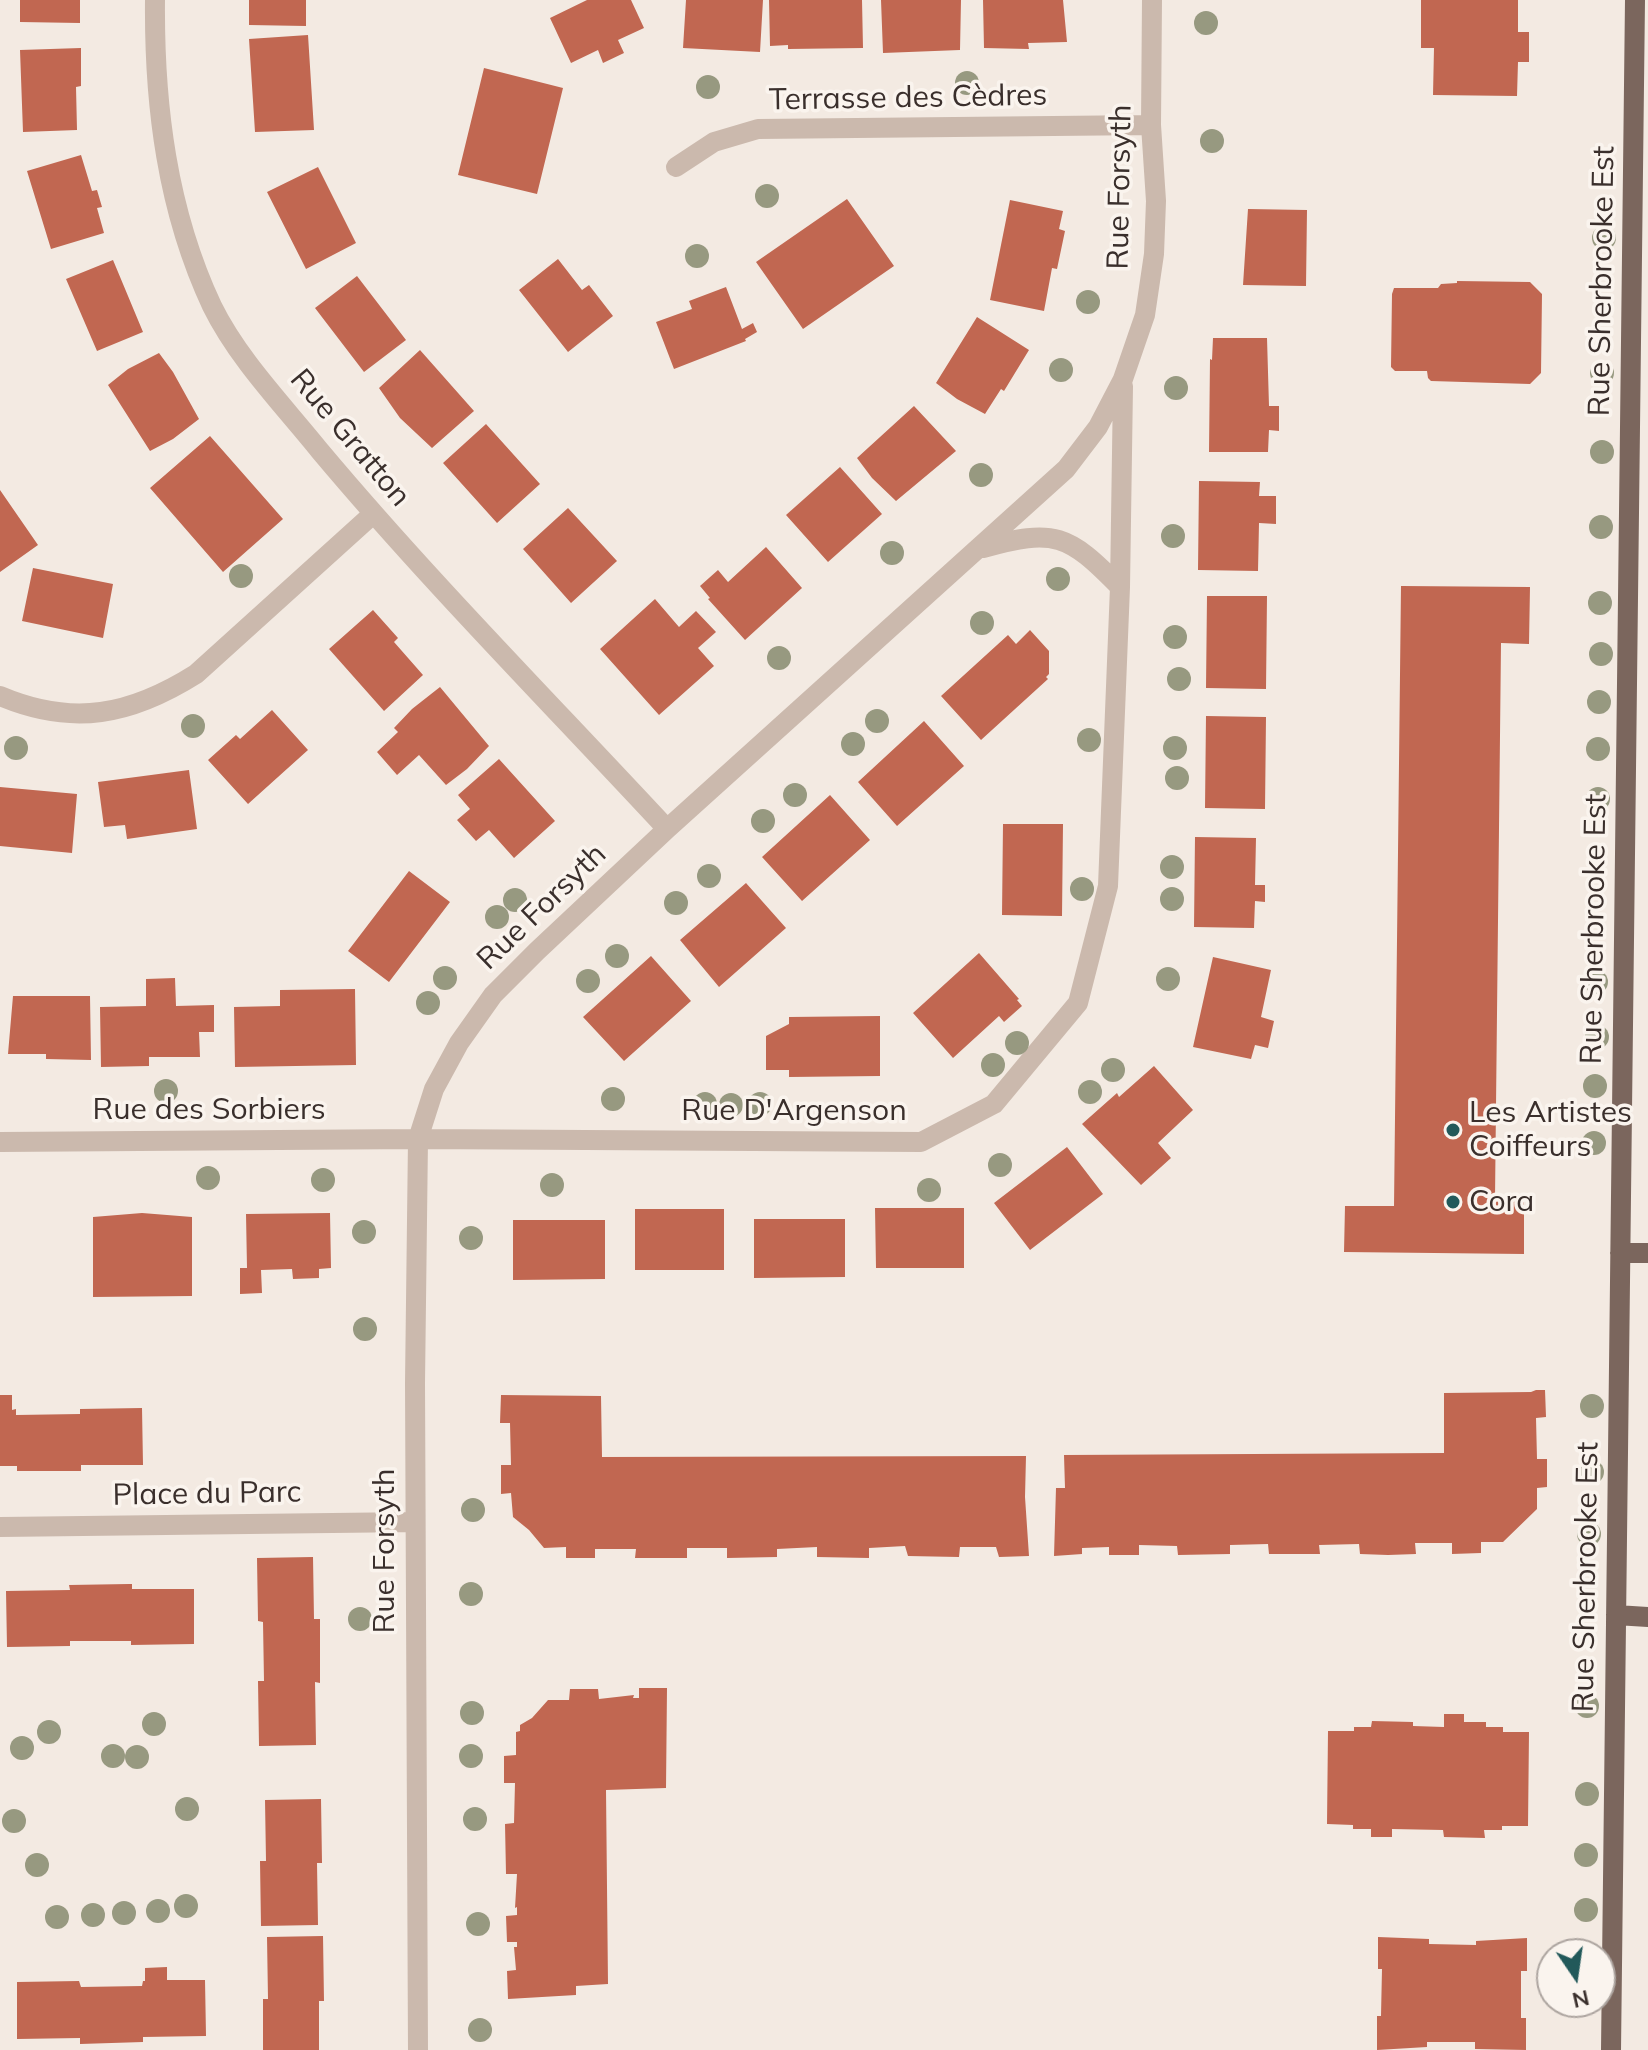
<!DOCTYPE html>
<meta charset="utf-8">
<style>
body{margin:0}
#map{position:relative;width:1648px;height:2050px;overflow:hidden;background:#f3eae2;font-family:Mulish,sans-serif}
canvas{display:block}
.north{position:absolute;left:1536px;top:1938px;width:80px;height:80px;box-sizing:border-box;background:#faf4ee;border:2px solid #ada5a0;border-radius:50%;rotate:167deg;font-size:22px;font-weight:700;line-height:32px;text-align:center;color:#3a2f2c}
.north::after{content:'';display:block;margin:auto;width:28px;height:36px;background:#22595a;clip-path:polygon(50% 0,100% 100%,50% 72%,0 100%)}
</style>
<div id="map">
<canvas width="1648" height="2050"></canvas>
<div class="north">N</div>
</div>
<script>
const ctx = document.querySelector('canvas').getContext('2d');
ctx.lineJoin = 'round';
function fillPath(path, color) {
  ctx.fillStyle = color;
  ctx.fill(path, 'evenodd');
}
function trace(path, color, width, dash) {
  ctx.strokeStyle = color;
  ctx.lineWidth = width;
  ctx.lineCap = dash ? 'butt' : 'round';
  ctx.setLineDash(dash || []);
  ctx.stroke(path);
}
function write(font, color, halo, rows, align = 'center') {
  ctx.font = font + ' Mulish,sans-serif';
  ctx.lineWidth = 7;
  ctx.setLineDash([]);
  ctx.textBaseline = 'middle';
  ctx.strokeStyle = halo;
  ctx.fillStyle = color;
  for (const [text, x, y, turn = 0] of rows) {
    ctx.save();
    ctx.translate(x, y);
    ctx.rotate((+turn || 0) * Math.PI / 180);
    ctx.textAlign = isNaN(turn) ? turn : align;
    if (halo) ctx.strokeText(text, 0, 0);
    ctx.fillText(text, 0, 0);
    ctx.restore();
  }
}
const building = new Path2D(`
 M20 0H80V23L20 22Z
 M249 0H306V26L249 25Z
 M587 0H631L644 28 618 40 624 53 603 63 598 50 571 63 550 18Z
 M686 0H763L760 52 683 48Z
 M769 0H862L863 48 788 49V45L770 46Z
 M881 0H961L960 50 883 53Z
 M983 0H1063L1067 42 1028 43 1029 49 984 48Z
 M1421 0H1518V32H1529V62H1518L1517 96 1433 95 1434 48H1421Z
 M308 35 314 130 255 132 249 39Z
 M81 48V86L76 87 77 130 23 132 20 50Z
 M484 68 563 88 537 194 458 175Z
 M81 155 92 191 97 190 102 207 97 208 104 233 51 249 27 171Z
 M318 167 356 243 306 269 267 192Z
 M847 199 894 266 803 329 756 262Z
 M1010 200 1063 211 1059 229 1065 231 1057 269 1052 268 1044 311 990 300Z
 M1248 209 1307 210 1306 286 1243 285Z
 M558 259 582 290 589 285 613 316 568 352 519 290Z
 M113 260 143 332 97 351 66 279Z
 M357 276 406 340 364 372 315 308Z
 M1457 281 1530 282 1542 294 1541 373 1530 384 1431 381 1428 378 1427 371H1395L1391 367 1392 294 1394 288H1438L1441 284 1457 283Z
 M726 287 742 329 753 323 757 332 745 339 746 341 674 369 656 322 692 309 689 301Z
 M977 317 1029 350 1004 391 1001 389 985 414 957 399 936 383Z
 M1213 338H1267L1269 406H1279V431L1269 430 1268 452H1209L1210 359 1212 360Z
 M420 350 474 411 432 448 400 418 379 388Z
 M159 353 173 372 199 419 173 439 150 451 108 385 128 369Z
 M914 406 956 451 896 501 872 478 857 458Z
 M486 424 540 484 497 523 443 463Z
 M210 436 283 519 223 572 150 488Z
 M840 467 882 514 828 562 786 515Z
 M1199 481 1260 482 1259 496H1276V524L1259 523 1258 571 1198 570Z
 M0 490 38 545 0 572Z
 M568 508 617 561 571 603 523 549Z
 M766 547 802 588 745 640 708 599 710 598 700 586 718 570 728 582Z
 M33 568 113 584 103 638 22 621Z
 M1401 586 1530 587 1529 644 1501 643 1495 1198H1524V1254L1344 1252 1345 1206H1394Z
 M1207 596H1267L1266 689 1206 688Z
 M655 599 679 627 696 611 716 632 698 648 714 666 659 715 600 649Z
 M373 610 398 638 394 642 423 675 384 711 329 649Z
 M1030 630 1049 651V674L1046 677 1048 679 981 740 941 696 1008 635 1016 644Z
 M440 687 489 746 467 769 446 785 419 755 397 775 377 752 398 732 394 728 412 709Z
 M272 710 308 750 248 804 208 760 236 735 240 739Z
 M1206 716 1266 717 1265 809 1205 808Z
 M924 721 964 766 897 826 858 782Z
 M499 759 555 821 514 858 489 830 476 841 457 820 470 809 458 795Z
 M189 770 197 829 127 839 125 825 104 827 98 782Z
 M0 787 77 794 72 853 0 846Z
 M830 795 870 840 802 901 762 857Z
 M1003 824H1063L1062 916 1002 915Z
 M1195 837 1256 838 1255 885H1265V902L1255 901 1254 928 1194 927Z
 M409 871 450 902 389 982 348 951Z
 M746 883 786 928 719 987 680 940Z
 M979 953 1019 999 1017 1000 1022 1006 1004 1022 999 1016 953 1058 913 1013Z
 M651 956 691 1001 624 1061 583 1017Z
 M1213 957 1271 970 1261 1017 1274 1021 1268 1048 1255 1045 1251 1059 1193 1047Z
 M175 978 176 1006 214 1005V1032H199L200 1057H149V1066L101 1067 100 1007 146 1006V979Z
 M355 989 356 1065 235 1067 234 1007 280 1006V990Z
 M13 996H90L91 1060 46 1059V1054H8Z
 M880 1016V1076L789 1077V1070H766V1036L789 1024V1017Z
 M1154 1066 1193 1110 1158 1143 1171 1158 1141 1185 1082 1124 1117 1093 1119 1097Z
 M1067 1147 1103 1194 1030 1250 994 1203Z
 M875 1208H964V1268H876Z
 M635 1209H724V1270H635Z
 M142 1213 192 1217V1296L93 1297V1217Z
 M330 1213 331 1268 319 1269V1278L293 1279 292 1269 261 1270 262 1293 240 1294V1268H247L246 1214Z
 M754 1219H845V1277L754 1278Z
 M513 1220H605V1279L513 1280Z
 M1536 1390H1545L1546 1417 1536 1418 1537 1459H1547V1487L1537 1488V1509L1503 1542H1481V1553L1452 1554V1543H1415L1416 1554 1388 1555 1360 1554 1359 1544 1319 1545 1320 1554H1269L1268 1544 1230 1545V1554L1178 1555 1177 1546 1139 1545V1555H1109V1547L1082 1548V1554L1054 1556 1056 1488H1065L1064 1455 1444 1453V1393L1531 1392Z
 M0 1395H12V1410L16 1409V1415L80 1414V1409L142 1408 143 1465H81V1471H17V1466H0Z
 M501 1395 601 1396 602 1457 1026 1456 1025 1497 1029 1556 999 1557 996 1547H960L959 1557 908 1556 905 1546 869 1548V1558L817 1557V1547L777 1549V1557L727 1558V1548H687V1558H635L636 1549H595V1558H566V1547L544 1548 529 1530 513 1517 511 1493 501 1494V1465H511L510 1423H500Z
 M313 1557 314 1619H320V1683L315 1682 316 1745 259 1746 258 1681H264L263 1622 258 1621 257 1558Z
 M129 1584H132V1589H194V1644L131 1645V1641H70V1646L7 1647 6 1591 70 1590 69 1585Z
 M639 1688H667L666 1788 606 1790 608 1984 576 1986V1995L508 1999 507 1971 516 1970 514 1947H517V1942H507L506 1916 517 1915V1907L515 1908 517 1874H506L505 1824 514 1823 515 1783H504V1756L516 1755V1732L520 1731V1725L532 1718 548 1700H569L570 1689H598L599 1699 634 1695 633 1698H639Z
 M1444 1714H1464V1722H1486V1727H1503V1732H1529L1528 1826H1502V1830H1484L1485 1838 1444 1837 1443 1830 1392 1829V1837H1371V1829H1353V1825L1327 1824 1328 1731H1354V1727H1371L1372 1721 1413 1722V1726L1444 1727Z
 M321 1799 322 1863H317L318 1925 261 1926 260 1861H266L265 1800Z
 M323 1936 324 2001H319V2050H263V1999H268L267 1937Z
 M1378 1937 1429 1939V1944L1476 1945V1941L1527 1938V1971H1521V2018H1526V2050L1475 2049V2042H1427V2047L1377 2050V2016H1381L1382 1969H1378Z
 M167 1967V1980H205L206 2036 143 2037V2042L80 2044V2038L17 2039V1982L79 1981 81 1987 142 1986 143 1981H145V1968Z`);
const street = new Path2D(`
 M155 0C154 105 167 210 212 306 238 359 283 405 320 451 430 582 551 704 667 829
 M676 167 714 142 758 129 1151 125
 M983 548C1055 528 1068 534 1120 587
 M0 696C73 727 131 715 196 674L373 514
 M0 1142 418 1139 921 1142 994 1104 1078 1003 1108 886 1120 587 1123 386
 M0 1527 415 1522
 M418 2050 415 1383 418 1139 434 1089 459 1043 493 995 537 951 667 829 1066 469 1098 427 1123 379 1145 315 1154 254 1156 201 1151 125 1152 0`);
const primary = new Path2D(`
 M1620 1253H1648
 M1616 1615 1648 1617
 M1611 2050 1635 0`);
const trees = [
 [1206,23],
 [967,83],
 [708,87],
 [1212,141],
 [767,196],
 [1604,238],
 [697,256],
 [1088,302],
 [1061,370],
 [1602,373],
 [1176,388],
 [1602,452],
 [981,475],
 [1601,527],
 [1173,536],
 [892,553],
 [241,576],
 [1058,579],
 [1600,603],
 [982,623],
 [1175,637],
 [1601,654],
 [779,658],
 [1179,679],
 [1599,702],
 [877,721],
 [193,726],
 [1089,740],
 [853,744],
 [16,748],
 [1175,748],
 [1598,749],
 [1177,778],
 [795,795],
 [1598,799],
 [763,821],
 [1172,867],
 [709,876],
 [1082,889],
 [1172,899],
 [515,900],
 [676,903],
 [497,917],
 [617,956],
 [445,978],
 [1168,979],
 [588,981],
 [1596,982],
 [428,1003],
 [1597,1037],
 [1017,1043],
 [993,1065],
 [1113,1070],
 [1595,1086],
 [166,1091],
 [1090,1092],
 [613,1099],
 [705,1104],
 [760,1104],
 [731,1105],
 [1594,1143],
 [1000,1165],
 [208,1178],
 [323,1180],
 [552,1185],
 [929,1190],
 [364,1232],
 [471,1238],
 [365,1329],
 [1592,1406],
 [1592,1472],
 [473,1510],
 [1589,1534],
 [471,1594],
 [360,1619],
 [1587,1706],
 [472,1713],
 [154,1724],
 [49,1732],
 [22,1748],
 [113,1756],
 [471,1756],
 [137,1757],
 [1587,1794],
 [187,1809],
 [475,1819],
 [14,1821],
 [1586,1855],
 [37,1865],
 [186,1906],
 [1586,1910],
 [158,1911],
 [124,1913],
 [93,1915],
 [57,1917],
 [478,1924],
 [480,2030]
];
const markers = [
 [1453,1130,8,"#22595a"],
 [1453,1202,8,"#22595a"]
];
const streetNames = [
 ["Terrasse des Cèdres",908,98,-1],
 ["Rue Forsyth",1120,187,-89],
 ["Rue Sherbrooke Est",1602,281,-89],
 ["Rue Gratton",350,438,50],
 ["Rue Forsyth",542,907,-44],
 ["Rue Sherbrooke Est",1594,929,-89],
 ["Rue des Sorbiers",209,1110],
 ["Rue D'Argenson",794,1111],
 ["Place du Parc",207,1494,-1],
 ["Rue Forsyth",385,1551,-90],
 ["Rue Sherbrooke Est",1586,1577,-89]
];
const poiNames = [
 ["Les Artistes",1469,1113],
 ["Coiffeurs",1469,1147],
 ["Cora",1469,1202]
];
fillPath(building, '#c16751');
trace(street, '#cbb9ad', 20);
trace(primary, '#7b665d', 20);
ctx.fillStyle = '#979980';
for (const [x, y] of trees) {
  ctx.beginPath();
  ctx.arc(x, y, 12, 0, 2 * Math.PI);
  ctx.fill();
}
for (const [x, y, r, color] of markers) {
  const dot = new Path2D();
  dot.arc(x, y, r, 0, 2 * Math.PI);
  ctx.fillStyle = color;
  ctx.fill(dot);
  trace(dot, '#faf4ee', 3);
}
write('30px', '#3a2f2c', '#faf4ee', streetNames);
write('30px', '#3a2f2c', '#faf4ee', poiNames, 'left');
</script>
